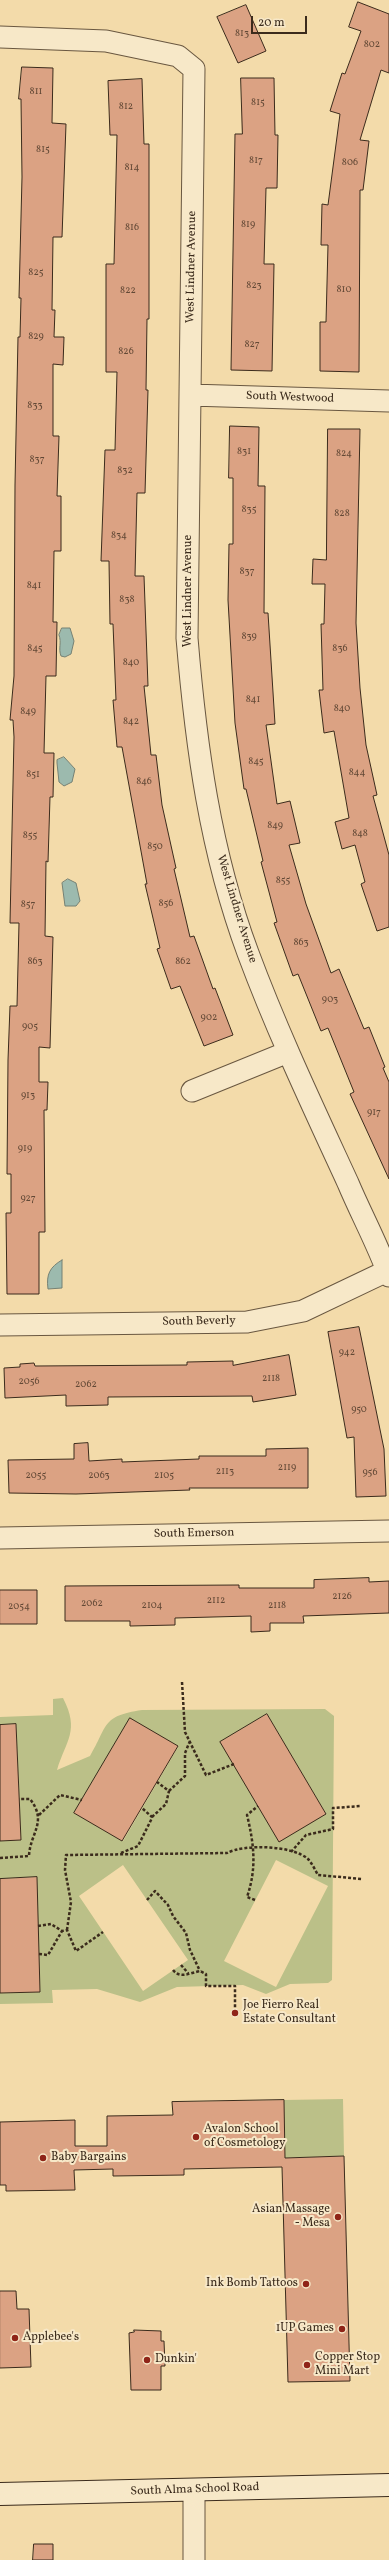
<!DOCTYPE html>
<style>
body{margin:0}
#map{position:relative;width:389px;height:2560px;overflow:hidden;background:#f3dbaa;font-family:Vollkorn,serif}
canvas{display:block}
.scale{position:absolute;left:251px;top:16px;width:56px;height:18px;box-sizing:border-box;border:2px solid #3b2b1c;border-top:0;padding-left:5px;font-size:12px;line-height:14px;white-space:nowrap;color:#3b2b1c;-webkit-text-stroke:3px #f7e8c8;paint-order:stroke}
</style>
<div id="map">
<canvas width="389" height="2560"></canvas>
<div class="scale">20 m</div>
</div>
<script>
const ctx = document.querySelector('canvas').getContext('2d');
ctx.lineJoin = 'round';
function fillPath(path, color) {
  ctx.fillStyle = color;
  ctx.fill(path, 'evenodd');
}
function trace(path, color, width, dash) {
  ctx.strokeStyle = color;
  ctx.lineWidth = width;
  ctx.lineCap = dash ? 'butt' : 'round';
  ctx.setLineDash(dash || []);
  ctx.stroke(path);
}
function write(font, color, halo, rows, align = 'center') {
  ctx.font = font + ' Vollkorn,serif';
  ctx.lineWidth = 4;
  ctx.setLineDash([]);
  ctx.textBaseline = 'middle';
  ctx.strokeStyle = halo;
  ctx.fillStyle = color;
  for (const [text, x, y, turn = 0] of rows) {
    ctx.save();
    ctx.translate(x, y);
    ctx.rotate((+turn || 0) * Math.PI / 180);
    ctx.textAlign = isNaN(turn) ? turn : align;
    if (halo) ctx.strokeText(text, 0, 0);
    ctx.fillText(text, 0, 0);
    ctx.restore();
  }
}
const green = new Path2D(`
 M63 1698C80 1731 66 1740 57 1770L90 1756C108 1726 101 1716 142 1710L325 1709 334 1716 332 1980 328 1983 290 1984 266 1994 243 1985 177 1987 140 2002 97 1989 52 1990 53 2003 0 2004V1993L40 1992 36 1877 0 1879V1841L21 1840 16 1724 0 1725V1717L53 1715V1699ZM267 1714 326 1814 221 1742ZM178 1747 123 1841 74 1813ZM276 1860 328 1886 276 1987 224 1961ZM123 1865 188 1960 143 1991 79 1896Z
 M343 2099 344 2156 285 2158 284 2100Z`);
const water = new Path2D(`
 M62 628H70L74 641 71 654 65 657 61 656C58 648 62 643 59 635Z
 M64 757 75 769 72 782 64 786 59 782 57 763V760Z
 M68 879 76 883 80 901 76 906H65L62 883Z
 M62 1260V1288L48 1289C46 1274 50 1267 62 1260Z`);
const building = new Path2D(`
 M358 2 389 14V73L381 70 360 140 369 141 363 190H360L359 372 320 371V322H326L328 245H321L322 204 328 205 340 114 330 111 342 73 345 74 361 31 349 27Z
 M246 5 266 51 238 63 217 17Z
 M22 67 53 68 52 123 66 124 62 237H53L52 310H55L54 337H64L63 365 53 364V436H59L57 496H61V551H54L53 622H57L56 676H46L44 753H54L53 797H50L48 862 46 861 45 936 53 937 50 1048 39 1047V1082H48L47 1110H44L45 1232H39V1294H7L6 1213H11V1174H7L8 1060 10 1006H17L19 923H10L14 737 13 720H10L14 676 15 485 18 337H20L21 298H19L22 177 21 99H19Z
 M241 78H274L275 135H278L277 188H266L264 264H274L272 371 231 370 235 134H242Z
 M142 79 144 144H149V319H147L146 390H148L145 493H137L135 576H144L148 686H144L151 755H156L162 805 176 868 174 869 190 937 194 936 213 989 215 988 233 1035 204 1046 180 986 171 989 157 949 160 948 145 884H147L122 747H117L113 700H116L113 624H110L109 561H101L105 450H115L117 372H106V264H114L117 135H110L108 81Z
 M230 426 259 427 258 486H265L264 613H268L275 724 266 725 277 804 290 801 300 843 289 845 306 904 331 973 339 969 364 1029 369 1027 385 1067 383 1068 389 1082V1179L350 1094 354 1092 328 1028 321 1031 298 974 293 976 274 923 277 922 261 862 263 861 246 789H244L235 723 228 600 229 544H233V478H229Z
 M328 429H360L356 623 360 688 366 745 377 795 373 796 389 855V927L377 931 361 884 365 882 355 845 342 849 335 822 349 818 334 731 324 733 319 690H323L321 624H324L325 584H312L313 559 326 560Z
 M359 1327 384 1449 386 1496 356 1497 354 1437 347 1438 328 1332Z
 M289 1355 296 1395 253 1402 252 1396 108 1397V1405L66 1406V1395L5 1398 4 1368 20 1367V1364L34 1363 35 1366 187 1365V1362L233 1361V1365Z
 M88 1443 89 1461 122 1459V1462L199 1459V1456H266V1449L308 1448V1488H189L190 1490 76 1494 9 1493 8 1460 74 1459V1444Z
 M369 1578V1582L389 1581V1613L303 1616 304 1623H270V1631L251 1632V1616L175 1618V1625L130 1626V1621H65V1586L239 1585V1588H314V1580Z
 M0 1590H37V1624H0Z
 M267 1714 326 1814 279 1842 220 1742Z
 M130 1718 178 1746 122 1841 74 1813Z
 M16 1724 21 1840 0 1841V1725Z
 M37 1877 40 1992 0 1993V1879Z
 M284 2100 285 2158 344 2156 350 2381 288 2382 282 2167 184 2169V2175L113 2176V2169L74 2170 75 2190 6 2191V2185H0V2122L75 2120V2146H107V2116L173 2115 172 2102Z
 M0 2291H16L17 2309H29L31 2367 0 2368Z
 M134 2330 161 2331V2341H164L165 2366H161V2390H131L129 2333 134 2332Z
 M34 2544H53V2560H33Z`);
const path = new Path2D(`
 M182 1682 185 1732 206 1775 234 1764
 M169 1791 185 1776V1753L190 1741
 M39 1815 60 1795 82 1800
 M152 1817 166 1804 169 1791 157 1782
 M291 1852 306 1835 333 1829V1808L361 1806
 M121 1853 138 1846 151 1820 152 1817 142 1808
 M0 1858 29 1856C30 1833 48 1822 30 1799H19
 M147 1900 155 1891 168 1905 173 1916 186 1933 190 1950 200 1971
 M255 1900 247 1897C257 1868 254 1844 247 1815L258 1806
 M38 1926 51 1924 62 1931 67 1930 76 1951 103 1932
 M67 1930 71 1902 65 1870 66 1855 227 1853C244 1844 292 1845 308 1859 312 1863 315 1870 318 1875L362 1879
 M39 1954 48 1955 62 1931
 M181 1965 188 1973
 M173 1970C180 1979 190 1973 200 1971L206 1974V1986H235V2013`);
const street = new Path2D(`
 M0 37 106 41 178 56 194 69 187 638C196 746 210 851 248 953 277 1031 313 1107 348 1183 361 1214 378 1245 389 1276
 M190 395 389 401
 M192 1091 288 1052
 M0 1325 247 1322 303 1311 387 1271
 M0 1538 389 1531
 M194 2560V2490`);
const secondary = new Path2D(`
 M0 2494 389 2485`);
const markers = [
 [235,2013,4,"#8f2418"],
 [196,2137,4,"#8f2418"],
 [43,2158,4,"#8f2418"],
 [338,2217,4,"#8f2418"],
 [306,2284,4,"#8f2418"],
 [342,2329,4,"#8f2418"],
 [15,2338,4,"#8f2418"],
 [147,2360,4,"#8f2418"],
 [307,2365,4,"#8f2418"]
];
const numberNames = [
 ["813",242,34],
 ["802",372,45],
 ["811",36,92],
 ["815",258,103],
 ["812",126,107],
 ["815",43,150],
 ["817",256,161],
 ["806",350,163],
 ["814",132,168],
 ["819",248,225],
 ["816",132,228],
 ["825",36,273],
 ["823",254,286],
 ["810",344,290],
 ["822",128,291],
 ["829",36,337],
 ["827",252,345],
 ["826",126,352],
 ["833",35,406],
 ["831",244,452],
 ["824",344,454],
 ["837",37,460],
 ["832",125,471],
 ["835",249,510],
 ["828",342,514],
 ["834",119,536],
 ["837",247,572],
 ["841",34,586],
 ["838",127,600],
 ["839",249,637],
 ["845",35,649],
 ["836",340,649],
 ["840",131,663],
 ["841",253,700],
 ["840",342,709],
 ["849",28,712],
 ["842",131,722],
 ["845",256,762],
 ["844",357,773],
 ["851",33,775],
 ["846",144,782],
 ["849",275,826],
 ["848",360,834],
 ["855",30,836],
 ["850",155,847],
 ["855",283,881],
 ["856",166,904],
 ["857",28,905],
 ["863",301,943],
 ["863",35,962],
 ["862",183,962],
 ["903",330,1000],
 ["902",209,1018],
 ["905",30,1027],
 ["913",28,1096],
 ["917",374,1113],
 ["919",25,1149],
 ["927",28,1199],
 ["942",347,1353],
 ["2118",271,1379],
 ["2056",29,1382],
 ["2062",86,1385],
 ["950",359,1410],
 ["2119",287,1468],
 ["2113",225,1472],
 ["956",370,1473],
 ["2055",36,1476],
 ["2063",99,1476],
 ["2105",164,1476],
 ["2126",342,1597],
 ["2112",216,1601],
 ["2062",92,1604],
 ["2104",152,1606],
 ["2118",277,1606],
 ["2054",19,1607]
];
const streetNames = [
 ["West Lindner Avenue",192,267,-89],
 ["South Westwood",290,398,2],
 ["West Lindner Avenue",189,591,-90],
 ["West Lindner Avenue",236,909,73],
 ["South Beverly",199,1322,-1],
 ["South Emerson",194,1534,-1],
 ["South Alma School Road",195,2490,-2]
];
const poiNames = [
 ["Joe Fierro Real",243,2006],
 ["Estate Consultant",243,2020],
 ["Avalon School",204,2130],
 ["of Cosmetology",204,2144],
 ["Baby Bargains",51,2158],
 ["Asian Massage",330,2210,"right"],
 ["- Mesa",330,2224,"right"],
 ["Ink Bomb Tattoos",298,2284,"right"],
 ["1UP Games",334,2329,"right"],
 ["Applebee's",23,2338],
 ["Copper Stop",315,2358],
 ["Mini Mart",315,2372],
 ["Dunkin'",155,2360]
];
fillPath(green, '#bbc088');
fillPath(water, '#9cbaae');
trace(water, '#758174', 1);
fillPath(building, '#dba283');
trace(building, '#3b2b1c', 1);
trace(street, '#695740', 23);
trace(secondary, '#3b2b1c', 24);
trace(path, '#3b2b1c', 2.5, [3, 2]);
trace(street, '#f7e8c8', 21);
trace(secondary, '#f7e8c8', 22);
for (const [x, y, r, color] of markers) {
  const dot = new Path2D();
  dot.arc(x, y, r, 0, 2 * Math.PI);
  ctx.fillStyle = color;
  ctx.fill(dot);
  trace(dot, '#f7e8c8', 1.5);
}
write('10px', '#634936', null, numberNames);
write('12px', '#3b2b1c', '#f7e8c8', streetNames);
write('12px', '#3b2b1c', '#f7e8c8', poiNames, 'left');
</script>
